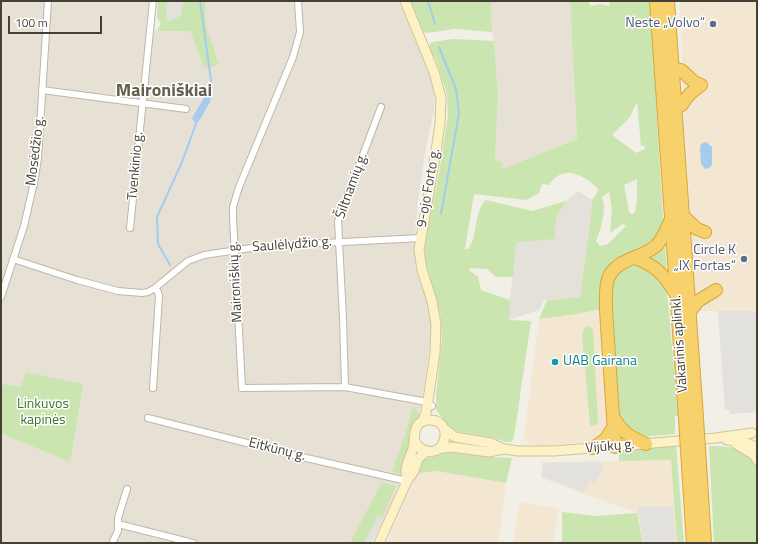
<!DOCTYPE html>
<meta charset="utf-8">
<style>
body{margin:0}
#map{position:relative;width:758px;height:544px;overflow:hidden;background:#f2efe6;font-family:"Titillium Web",sans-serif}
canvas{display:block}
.frame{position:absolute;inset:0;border:2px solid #454036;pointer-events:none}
.scale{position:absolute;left:8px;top:16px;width:94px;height:18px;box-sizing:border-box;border:2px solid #454036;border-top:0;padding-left:5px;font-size:12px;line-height:14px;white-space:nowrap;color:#454036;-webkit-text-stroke:3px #fff;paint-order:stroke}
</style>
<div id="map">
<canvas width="758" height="544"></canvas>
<div class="frame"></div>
<div class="scale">100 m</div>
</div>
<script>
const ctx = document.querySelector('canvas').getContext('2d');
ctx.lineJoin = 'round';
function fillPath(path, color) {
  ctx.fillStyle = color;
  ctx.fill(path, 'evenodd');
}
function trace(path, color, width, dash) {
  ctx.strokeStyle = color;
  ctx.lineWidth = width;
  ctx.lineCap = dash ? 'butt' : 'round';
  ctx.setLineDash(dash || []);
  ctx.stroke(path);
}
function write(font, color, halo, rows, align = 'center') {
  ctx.font = font + ' "Titillium Web",sans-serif';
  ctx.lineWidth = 3;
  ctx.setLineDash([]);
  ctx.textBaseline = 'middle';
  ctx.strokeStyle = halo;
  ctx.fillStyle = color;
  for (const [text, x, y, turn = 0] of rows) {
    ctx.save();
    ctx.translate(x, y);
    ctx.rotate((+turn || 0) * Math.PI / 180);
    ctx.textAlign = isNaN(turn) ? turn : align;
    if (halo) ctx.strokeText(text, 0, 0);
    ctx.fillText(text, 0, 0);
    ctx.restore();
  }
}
const residential = new Path2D(`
 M1 1H149L146 30 190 31 204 66 209 68V32L206 25 205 1H399L435 85 434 111 424 158 418 200 414 252 417 273 430 309 432 329 422 400 419 418 412 427 409 433V439L398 486 384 519 371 543H1Z
 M491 1H570L577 139 502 169 495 162 498 95 494 41 492 32Z`);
const commercial = new Path2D(`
 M680 1H757V412L729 414V410H725L718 311H696L684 111Z
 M601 309 609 428 597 441 543 446 531 445 524 439 539 319 577 314Z
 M671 460 677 543H643L637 513 541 478 542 462Z
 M437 471 506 483 498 543H387L417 473Z
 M520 502 559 509 553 543H513Z`);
const industrial = new Path2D(`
 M167 1H183L181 15 171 21 166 20Z
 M578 191 592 200 591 215 580 297 544 300 539 310 508 320 516 243 555 239 556 218 566 201Z`);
const green = new Path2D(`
 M158 1H167L166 20 171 21 181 15 183 1H205L206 25 213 46 218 64 209 68 204 67 190 31H157L161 24 157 17Z
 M411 1H491L492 32 455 29 426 33 423 31Z
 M570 1H588L591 6 600 4 609 6 610 1H650L663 219 662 232 649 247 622 257 601 309 577 314 539 319 547 300 580 297 591 215 592 200 599 190C586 175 562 163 549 185L542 184 539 193 526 200 474 194 465 249H468C479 234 473 212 486 200L532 211 566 201 556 218 555 239 516 243 513 277H496L487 269 469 268 470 271 478 277 481 290 510 300 509 320 531 321 514 437 512 441 510 442H506L494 438 456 431 451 428 436 410V396L442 338 440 313 425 259V245L440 167 448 115 447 94 436 60 429 48 430 44 433 42 453 39 494 41 498 95 495 161 501 162 502 169 577 139ZM637 102 641 146 644 145 645 149 636 153 612 135 630 117ZM637 179V200L635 212 632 214 629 212 624 185ZM609 192 612 209 610 233 623 224 626 226 608 244 600 246 596 241C601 229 607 210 602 197Z
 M665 244 667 274 647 257Z
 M636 264H645L664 282 668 301 678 416H675V434C648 436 635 442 619 415L611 297C612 279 617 267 636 264Z
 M590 326 593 330 598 421 596 425 591 426 590 425 582 334 585 327Z
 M26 372 83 384 70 462 1 433V384L21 387Z
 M413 406 419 414V418L412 427 409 433 410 446 401 474 392 472 406 432Z
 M676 445 684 543H677L671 460 619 461V451Z
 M709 446C728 446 746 447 757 465V543H714Z
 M450 452 488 457 512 458 506 483 437 471 417 473 422 462 425 459Z
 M382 482 396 486 382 518 378 516 364 543H350Z
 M562 512 596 516 637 513 643 543H562Z`);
const parking = new Path2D(`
 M718 311H757V412L729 414V410H725Z
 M602 462 603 468 596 483 589 481 584 492 542 477 543 463Z
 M637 506 673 507 676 543H644Z
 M379 516 384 519 371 543H364Z`);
const water = new Path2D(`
 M207 96 211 98 210 102 199 121 194 122 192 118 204 98Z
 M706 142 712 147V165L709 168 705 169 701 164 700 148 701 144Z`);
const stream = new Path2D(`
 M200 1 212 88 208 97
 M428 1 435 24
 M439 47 456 89 459 113 441 214
 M170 265 158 244 157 217 182 162 197 121`);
const street = new Path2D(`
 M298 1 300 32 293 57 239 187 233 207V218L242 388 345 387 427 402 432 406
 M42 90 186 109
 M130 228 153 1
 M13 259 77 280 118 291 142 293 148 292 155 288 188 261 204 255 265 246 421 238
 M1 297 24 226 35 178 38 158 48 1
 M345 387 343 318 338 221 381 107
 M153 388 159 296 158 292 155 288
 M148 418 302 457 407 481
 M118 524 193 543
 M112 543 118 531V518L127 489`);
const secondary = new Path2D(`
 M405 1 434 72 441 98 440 124 435 157 419 250 422 270 432 301 436 324 435 353 426 413 422 422
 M444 429 455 437 491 443 504 449
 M727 440 744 442 754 446
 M736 444 754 455 757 460
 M438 449 451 447 489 452 504 449 518 451H554L716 438 752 433
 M407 481C407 477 406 473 406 469 407 462 411 455 413 448 416 437 411 420 430 420 455 420 446 460 424 450 418 448 416 444 414 439
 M379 543 407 481 414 471 418 459 423 454 428 451`);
const highway = new Path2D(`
 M656 1 685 419
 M668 1 697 418
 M681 70 694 82 701 85
 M682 105C686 96 693 91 701 85
 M683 216 697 229 705 232
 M635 258C656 266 664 274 675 293
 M689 313 698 301 716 290
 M614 418C623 433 630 437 646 444
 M615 447 606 310C606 300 605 289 608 279 616 258 641 259 656 246 663 239 666 230 670 221
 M593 448 606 439 614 426
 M700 464 705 543
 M688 466 693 543`);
const highwayBridge = new Path2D(`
 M697 418 700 464
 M685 419 688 466`);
const markers = [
 [713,24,4,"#5c6f8a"],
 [744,259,4,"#5c6f8a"],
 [555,362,4,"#0f9aa8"]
];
const serviceNames = [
 ["Neste „Volvo“",705,24],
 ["Circle K",736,251],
 ["„IX Fortas“",736,267]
];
const streetNames = [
 ["Mosėdžio g.",36,151,-83],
 ["Tvenkinio g.",136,166,-85],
 ["Šiltnamių g.",352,186,-70],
 ["9-ojo Forto g.",429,188,-80],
 ["Saulėlydžio g.",292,245,-4],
 ["Maironiškių g.",236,282,-93],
 ["Vakarinis aplinkl.",680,344,-94],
 ["Vijūkų g.",610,447,-5],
 ["Eitkūnų g.",277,450,14]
];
const cultureNames = [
 ["UAB Gairana",563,362]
];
const parkNames = [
 ["Linkuvos",43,405],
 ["kapinės",43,421]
];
const districtNames = [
 ["Maironiškiai",164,92]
];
fillPath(residential, '#e6e1d4');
fillPath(commercial, '#f3e7d2');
fillPath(industrial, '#e4e1db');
fillPath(green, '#cae5b0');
fillPath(parking, '#e3e1de');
fillPath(water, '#a5cbed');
trace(stream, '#a5cbed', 2);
trace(street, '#bdb7a9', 8);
trace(secondary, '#d0c498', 11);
trace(highway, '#d6a73c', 14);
trace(street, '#fff', 6);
trace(secondary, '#fcf2c6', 9);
trace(highway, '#f7d16c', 12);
trace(highwayBridge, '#d6a73c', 14, []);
trace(highwayBridge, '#f7d16c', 12);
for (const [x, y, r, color] of markers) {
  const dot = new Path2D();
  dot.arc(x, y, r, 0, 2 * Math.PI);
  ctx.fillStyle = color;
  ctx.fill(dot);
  trace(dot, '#fff', 1.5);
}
write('14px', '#4e5e75', '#fff', serviceNames, 'right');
write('14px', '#454036', '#fff', streetNames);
write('14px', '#0d838f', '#fff', cultureNames, 'left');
write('14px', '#42732c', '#fff', parkNames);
write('bold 18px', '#675e4d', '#fff', districtNames);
</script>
